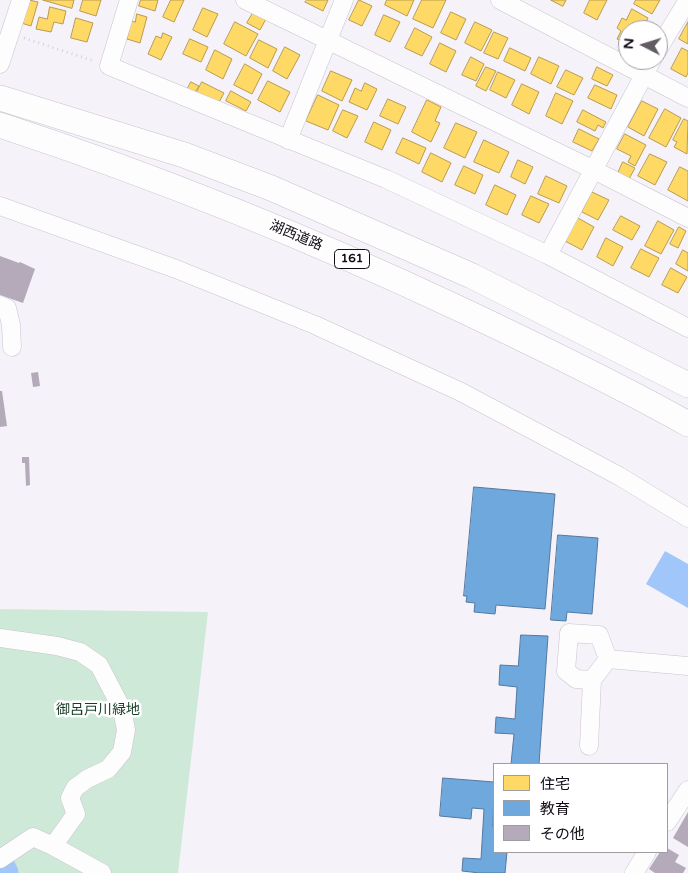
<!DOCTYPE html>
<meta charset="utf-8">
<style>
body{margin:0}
#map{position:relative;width:688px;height:873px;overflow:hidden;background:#f6f2f9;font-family:"Varela Round","Noto Sans JP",sans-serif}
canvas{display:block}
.legend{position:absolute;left:493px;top:763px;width:175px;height:90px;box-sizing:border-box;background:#fff;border:1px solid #a09da1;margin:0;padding:6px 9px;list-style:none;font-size:15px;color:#120b15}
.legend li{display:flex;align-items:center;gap:10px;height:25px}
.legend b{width:25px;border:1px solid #a09da1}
.north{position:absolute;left:618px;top:20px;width:50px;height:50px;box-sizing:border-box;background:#fff;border:1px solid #a09da1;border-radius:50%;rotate:275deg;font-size:14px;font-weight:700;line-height:20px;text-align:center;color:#120b15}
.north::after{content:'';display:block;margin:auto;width:18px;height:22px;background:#625c65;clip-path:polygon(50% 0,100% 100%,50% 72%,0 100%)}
</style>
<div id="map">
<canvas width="688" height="873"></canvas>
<ul class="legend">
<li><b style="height:14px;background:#ffd966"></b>住宅</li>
<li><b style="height:14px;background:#6fa8dc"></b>教育</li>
<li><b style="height:14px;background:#b5aaba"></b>その他</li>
</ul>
<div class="north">N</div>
</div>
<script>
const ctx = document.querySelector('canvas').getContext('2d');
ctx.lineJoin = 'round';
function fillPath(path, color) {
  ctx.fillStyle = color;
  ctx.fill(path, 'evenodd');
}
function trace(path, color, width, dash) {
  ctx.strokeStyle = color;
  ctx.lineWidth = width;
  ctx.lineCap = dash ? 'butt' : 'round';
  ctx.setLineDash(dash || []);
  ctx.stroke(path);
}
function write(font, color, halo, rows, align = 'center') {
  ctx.font = font + ' "Varela Round","Noto Sans JP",sans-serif';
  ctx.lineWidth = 5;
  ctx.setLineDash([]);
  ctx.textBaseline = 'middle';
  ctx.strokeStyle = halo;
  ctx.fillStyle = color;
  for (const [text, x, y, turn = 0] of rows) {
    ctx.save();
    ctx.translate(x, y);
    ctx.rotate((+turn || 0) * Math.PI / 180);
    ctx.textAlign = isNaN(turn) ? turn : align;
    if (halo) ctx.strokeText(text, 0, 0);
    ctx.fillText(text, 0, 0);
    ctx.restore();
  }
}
const green = new Path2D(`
 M0 609 208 612 178 873H0Z`);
const water = new Path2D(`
 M665 551 688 564V608L646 584Z`);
const homes = new Path2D(`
 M29 0 38 2 31 26 18 22Z
 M43 0H74L72 8Z
 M83 0H101L96 16 80 11Z
 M141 0H158L155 11 139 6Z
 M171 0H184L174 22 163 17Z
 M307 0H328L323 11 305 2Z
 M359 0 372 6 362 26 349 20Z
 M387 0H414L407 16 385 5Z
 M422 0H446L433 28 413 19Z
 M551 0H566L563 6Z
 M590 0H607L597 20 584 13Z
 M636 0H660L652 14 634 4Z
 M50 7 66 11 63 24 54 22 51 32 36 29 39 17 47 19Z
 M203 8 218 14 207 37 193 30Z
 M632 9 648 18 642 30H628V44L617 39 621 31 617 28 622 18 626 20Z
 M451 12 466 19 456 40 441 33Z
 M253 13 266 19 260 30 247 23Z
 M137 14 147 17 140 43 127 39 131 21 135 22Z
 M384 15 400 22 390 42 375 35Z
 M76 18 93 23 87 42 71 38Z
 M235 22 258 34 246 56 224 44Z
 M475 22 492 30 481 51 465 43Z
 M688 22V44L679 39Z
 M415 28 432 37 422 56 405 48Z
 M494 32 508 38 498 59 484 53Z
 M163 33 172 37 161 60 148 54 156 36 161 38Z
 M190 39 208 47 201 62 183 54Z
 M259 40 277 49 268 68 250 58Z
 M440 43 456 51 446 72 430 64Z
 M285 47 300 55 287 79 273 71Z
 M510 48 531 58 525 71 504 61Z
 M682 48 688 51V73L686 77 671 69Z
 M215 50 232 59 223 79 206 70Z
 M471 57 484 64 476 81 462 75Z
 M539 57 559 66 551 84 531 74Z
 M245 64 262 74 252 94 234 85Z
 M486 67 496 71 486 91 476 86Z
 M597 67 613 75 607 86 592 79Z
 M566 70 583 78 574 95 557 87Z
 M331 71 352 80 342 101 322 91Z
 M498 72 515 80 506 98 490 90Z
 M268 81 290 92 280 112 258 100Z
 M191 82 199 86 194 94 187 90Z
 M202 82 224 93 217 106 196 94Z
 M365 83 377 89 367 110 349 102 355 88 361 91Z
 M522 84 539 92 529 114 512 105Z
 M595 85 617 95 611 109 588 98Z
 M231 91 251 102 246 111 226 101Z
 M556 93 573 101 562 124 546 116Z
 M318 95 339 105 328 130 306 121Z
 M388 99 406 107 398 124 380 116Z
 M427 100 441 107 435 121 440 123 431 142 412 132Z
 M642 101 658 109 644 136 628 127Z
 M665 109 681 118 666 147 649 138Z
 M343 110 358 116 347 138 333 131Z
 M583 110 606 122 603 128 598 125 595 131 577 122Z
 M684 119 688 121 687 154 674 147 677 142 673 140Z
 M374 122 391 130 382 150 365 142Z
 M456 123 477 132 465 158 444 148Z
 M579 129 599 139 592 151 573 142Z
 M625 134 646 145 635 166 628 162 631 156 617 149Z
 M403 138 426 148 419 164 396 153Z
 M484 140 509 152 499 173 474 162Z
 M431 153 451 163 442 182 422 172Z
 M650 154 667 162 655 185 638 176Z
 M518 160 533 167 525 184 511 177Z
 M623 162 635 168 629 179 618 173Z
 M464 166 483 175 475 194 455 185Z
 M680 167 688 171V201L668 190Z
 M546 176 567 186 559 203 538 194Z
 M495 185 516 195 507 215 486 205Z
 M592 192 609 200 598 220 582 212Z
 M531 196 549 204 539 223 522 215Z
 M621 216 640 226 632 240 613 230Z
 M578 218 594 227 582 250 565 241Z
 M658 221 674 230 661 254 645 246Z
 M679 227 686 231 678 248 670 244Z
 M606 238 623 247 613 266 597 257Z
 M641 249 659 258 649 277 631 268Z
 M683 250 688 253V271L676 264Z
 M671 268 687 277 678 293 662 285Z`);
const schools = new Path2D(`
 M474 487 555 494 545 609 496 605 495 614 474 612 475 603 466 602 467 596H464Z
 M558 535 598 538 592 614 567 612 566 621 551 620Z
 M521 635 548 636 539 764H511L514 734 495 733 496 717 515 719 517 687 499 685 500 665 518 666Z
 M443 778 494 782 493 827H494V852H507L505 873H480L462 871 463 858 481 859 484 809 472 808 471 819 440 816Z`);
const river = new Path2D(`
 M0 866 4 873`);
const building = new Path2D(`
 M0 256 19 263 20 262 35 269 23 303 0 295Z
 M38 372 40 386 33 387 31 373Z
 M0 391H2L7 426 0 427Z
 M22 457H29L30 485 26 486 25 463H22Z
 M688 812V847L673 838Z
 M667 848 679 855 675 862 686 868 683 873H655L649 869 660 852H667Z`);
const path = new Path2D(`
 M24 38 94 61`);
const minor = new Path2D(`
 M129 0 109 66 386 179 548 255 688 328
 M245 0 592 169 688 218
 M500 0 688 98
 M658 49 688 0
 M0 64 21 0
 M288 140 344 0
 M0 206 176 269 315 325 461 392 619 476 688 518
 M548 255 652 60
 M0 305 7 308 11 325 12 347
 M569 633 599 635 608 659 592 680 576 679 566 671Z
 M0 638 57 646 80 652 99 665 122 709 126 730 122 752 108 769 87 779 75 788 70 798 76 814 53 846
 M608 659 688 666
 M589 746 592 680
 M667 822 688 790
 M0 859 33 837 53 846 102 873
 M634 873 647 852`);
const highway = new Path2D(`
 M0 98 184 155 271 188 472 276 688 385
 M0 125C158 177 312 239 462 310 538 346 615 383 688 424`);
const shields = [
 [352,259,35]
];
const shieldNames = [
 ["161",352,259]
];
const streetNames = [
 ["湖西道路",296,236,23]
];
const parkNames = [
 ["御呂戸川緑地",98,710]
];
fillPath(green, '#cfe9d9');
fillPath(water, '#a0c6fa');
fillPath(homes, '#ffd966');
trace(homes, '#b89b4e', 1);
fillPath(schools, '#6fa8dc');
trace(schools, '#5379a0', 1);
trace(river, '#a0c6fa', 29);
fillPath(building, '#b5aaba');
trace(minor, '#c9c3cc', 19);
trace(highway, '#c9c3cc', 26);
trace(path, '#d5d3d6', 3, [1, 4]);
trace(minor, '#fefdfe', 18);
trace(highway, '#fefdfe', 25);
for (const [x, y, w] of shields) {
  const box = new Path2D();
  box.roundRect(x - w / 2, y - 9.5, w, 19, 4);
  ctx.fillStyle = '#fff';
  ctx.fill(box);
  trace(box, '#120b15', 1);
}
write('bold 12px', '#120b15', null, shieldNames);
write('14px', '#120b15', '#fff', streetNames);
write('14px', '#173c26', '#fff', parkNames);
</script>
